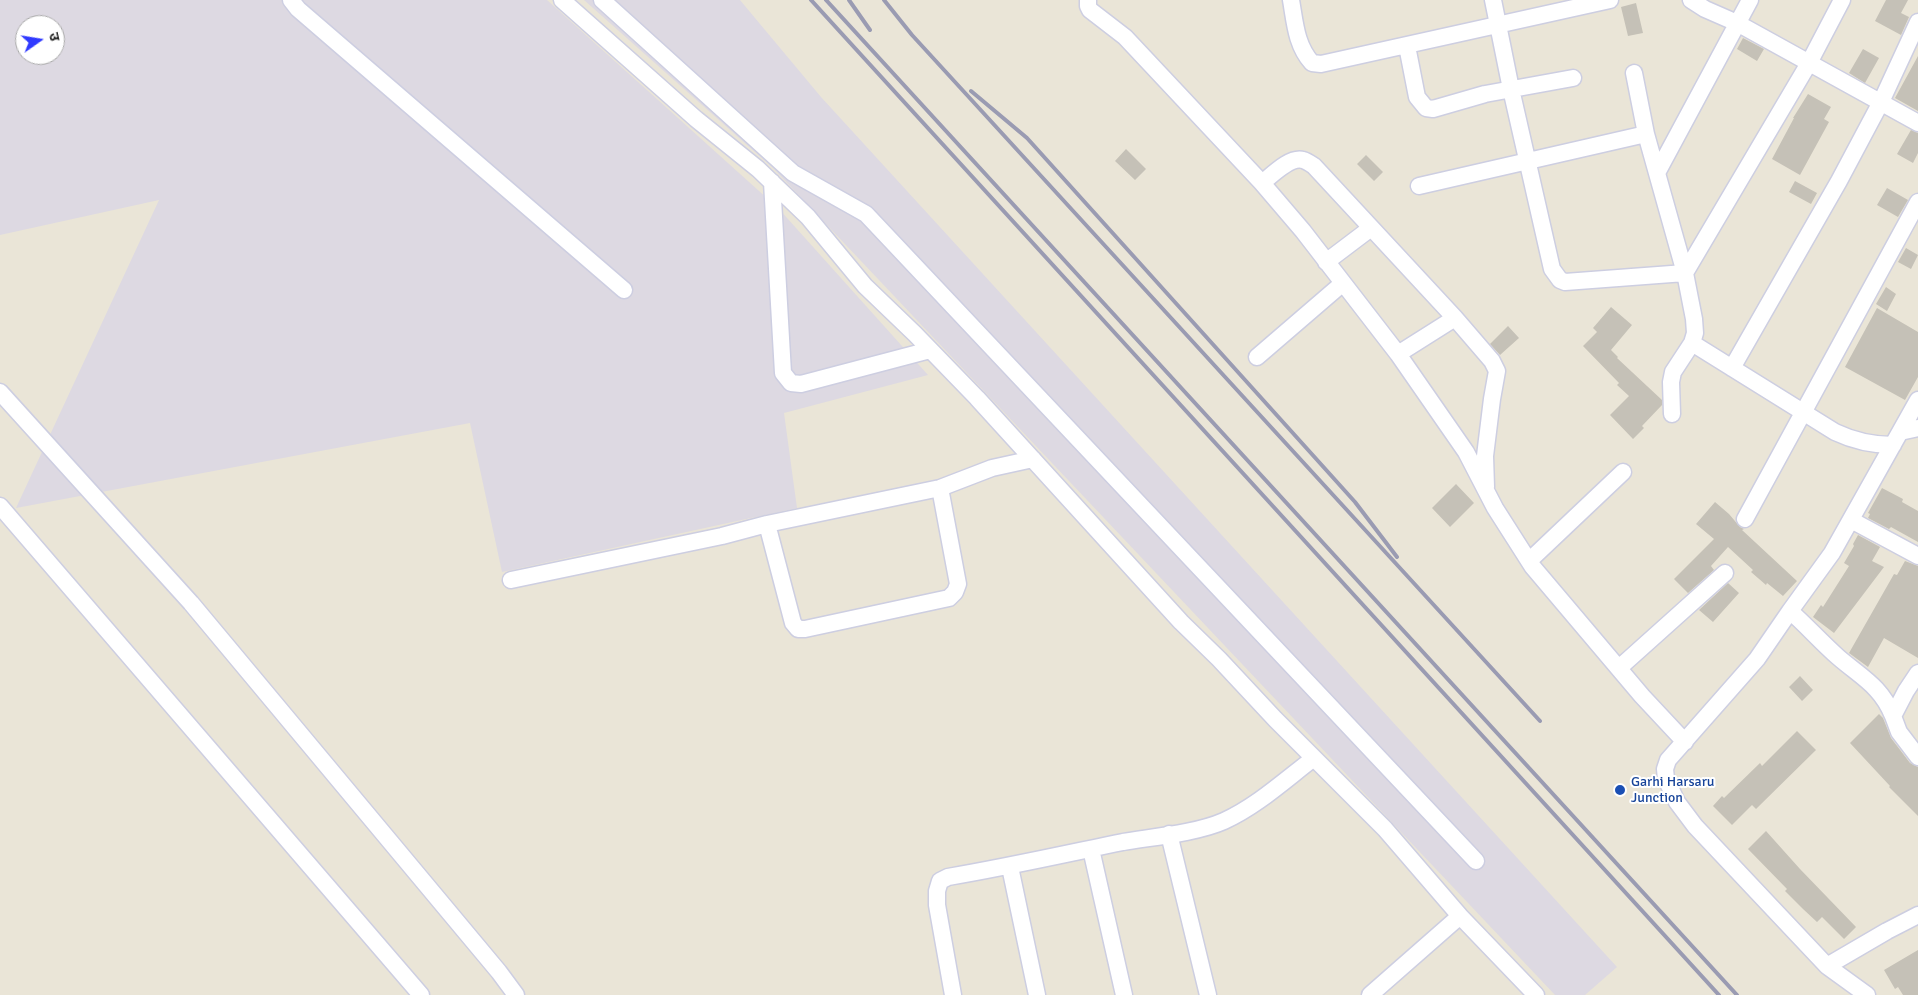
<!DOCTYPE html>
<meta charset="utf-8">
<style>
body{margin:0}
#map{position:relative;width:1918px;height:995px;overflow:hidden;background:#eae5d7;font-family:Signika,"Noto Sans Devanagari",sans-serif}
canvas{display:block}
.north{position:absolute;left:15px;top:15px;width:50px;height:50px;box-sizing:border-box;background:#fff;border:1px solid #a9a9a9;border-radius:50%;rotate:77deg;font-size:14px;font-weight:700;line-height:20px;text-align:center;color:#272727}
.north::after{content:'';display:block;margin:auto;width:18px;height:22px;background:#303aff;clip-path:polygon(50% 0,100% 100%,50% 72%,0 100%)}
</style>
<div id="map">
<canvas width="1918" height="995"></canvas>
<div class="north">उ</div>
</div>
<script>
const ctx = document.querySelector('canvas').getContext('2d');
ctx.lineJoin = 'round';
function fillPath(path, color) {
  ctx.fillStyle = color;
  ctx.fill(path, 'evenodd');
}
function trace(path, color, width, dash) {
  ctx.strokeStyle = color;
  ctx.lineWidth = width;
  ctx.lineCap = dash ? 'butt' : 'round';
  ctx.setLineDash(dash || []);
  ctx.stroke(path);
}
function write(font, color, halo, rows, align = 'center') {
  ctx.font = font + ' Signika,sans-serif';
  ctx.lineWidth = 4;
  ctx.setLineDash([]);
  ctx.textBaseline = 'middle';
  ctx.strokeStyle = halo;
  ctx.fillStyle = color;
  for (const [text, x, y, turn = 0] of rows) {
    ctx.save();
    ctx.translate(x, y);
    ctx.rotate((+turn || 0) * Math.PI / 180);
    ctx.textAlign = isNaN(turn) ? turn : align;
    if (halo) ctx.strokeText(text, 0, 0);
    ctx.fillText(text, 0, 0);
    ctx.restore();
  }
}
const industrial = new Path2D(`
 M0 0H547L779 209 928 375 784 413 797 508 502 572 470 423 16 508 159 200 0 235ZM25 25H55V55H25Z
 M584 0H740L821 97 1617 967 1585 995H1555L774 169Z`);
const building = new Path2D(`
 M1886 0H1908L1901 13 1909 17 1901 35 1875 21Z
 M1636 3 1643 33 1628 36 1621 7Z
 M1743 38 1764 49 1757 61 1737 49Z
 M1863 49 1879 58 1865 83 1849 73Z
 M1918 56V111L1895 98Z
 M1808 94 1831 107 1824 119 1829 122 1800 175 1772 159 1794 118H1793Z
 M1911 130 1918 133V153L1913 163 1897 154Z
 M1126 149 1146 169 1135 180 1115 161Z
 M1366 155 1383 172 1374 181 1357 164Z
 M1795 181 1817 193 1811 204 1789 192Z
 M1887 188 1908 200 1898 217 1877 205Z
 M1906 248 1918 255 1911 269 1898 262Z
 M1886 287 1896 294 1887 311 1876 304Z
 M1611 307 1632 325 1611 350 1618 357 1617 358 1662 400V405L1642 426 1644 428 1633 439 1610 415 1629 396 1617 385 1619 383 1583 346 1597 332 1593 328Z
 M1877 308 1918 332V377L1905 400 1845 367Z
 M1508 326 1519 338 1500 355 1490 344Z
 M1456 484 1474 503 1450 527 1432 508Z
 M1882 488 1903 499 1902 502 1918 511V542L1891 527 1889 529 1868 518 1870 514 1868 513Z
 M1715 502 1729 514 1740 527 1744 529 1742 530 1797 581 1783 596 1767 583 1766 585 1751 572 1753 570 1728 547 1711 566 1714 570 1688 593 1674 579 1714 539 1696 524Z
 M1858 535 1880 547 1872 561 1884 567 1834 633 1813 617 1821 605 1823 607 1849 566 1844 563 1854 546 1853 544Z
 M1905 561 1918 566V658L1884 638 1868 667 1849 653 1894 574 1897 575Z
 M1728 583 1739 593 1713 622 1699 610Z
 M1800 676 1813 690 1802 701 1789 687Z
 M1879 714 1883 718 1891 738 1910 763 1918 767V816L1889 787 1890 786 1850 743Z
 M1797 731 1816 750 1756 809 1752 805 1732 825 1713 806 1722 796 1724 798 1760 763 1762 766Z
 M1766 831 1800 869 1856 927 1844 939 1822 917 1817 922 1803 909 1785 891 1787 889 1748 849Z
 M1918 950V995H1903L1898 987 1895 989 1884 970Z`);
const minor = new Path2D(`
 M291 0 298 9 624 290
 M562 0 696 119 758 169 808 217 865 286 915 334 977 398 1181 622 1219 659 1275 719 1385 829 1460 916 1536 995
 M602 0 793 173 866 214 1476 861
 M1088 0V6L1090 10 1125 37 1262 183 1303 231 1398 354 1466 452 1495 508 1532 566 1642 696 1685 742
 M1291 0C1295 23 1296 45 1312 63L1321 64 1610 0
 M1493 0 1511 89 1552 269 1560 280 1565 282 1685 273 1809 63 1842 0
 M1691 0 1705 9 1737 23 1918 123
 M1407 46 1417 97 1426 108 1433 109 1485 94 1573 78
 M1634 73 1646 134 1685 273 1694 319 1695 333 1692 343 1673 372 1671 382 1672 414
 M1657 173 1750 0
 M772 182 783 373 791 383 801 384 930 350
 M1262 183C1271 176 1290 156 1303 160 1307 161 1311 164 1314 166L1455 318 1492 361 1497 371 1492 399 1485 456 1486 487
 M1419 186 1646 134
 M1326 262 1371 228
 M1692 343 1835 432C1854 441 1871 445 1893 445
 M1398 354 1455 318
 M1257 357 1343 283
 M1732 368 1839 181 1881 102 1918 22
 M0 392 191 603 499 972 516 995
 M1900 432 1918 428
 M0 506 421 995
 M1745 519 1918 202
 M1851 520 1918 556
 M767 524 793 623 798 629H805L949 598 955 592 958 584 940 488
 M1529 561 1623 472
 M511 580 722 536 767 524 940 488 992 468 1033 459
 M1790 611C1807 626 1821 642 1838 657 1861 677 1881 686 1893 716L1906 691 1918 673
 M1619 668 1725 573
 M1893 716 1899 732 1918 757
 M1169 834 1208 995
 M1091 849 1124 995
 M1010 867 1037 995
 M1827 966 1887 931 1918 915
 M953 995 937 905V891L940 881 948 877C1007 867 1065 854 1123 842 1153 837 1197 833 1224 821 1257 806 1285 780 1314 758
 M1370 995 1460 916
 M1867 995 1827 966 1695 826 1677 802 1666 779 1665 769 1668 760 1757 659 1790 611 1832 553 1918 400`);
const rail = new Path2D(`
 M811 0 1719 995
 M826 0 1737 995
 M849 0 870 30
 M884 0 912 35 1540 721
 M971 91 1027 138 1355 502 1397 557`);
const markers = [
 [1620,790,6,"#1a4fb4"]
];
const transitNames = [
 ["Garhi Harsaru",1631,782],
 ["Junction",1631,798]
];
fillPath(industrial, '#ddd9e2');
fillPath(building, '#c5c1b7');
trace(minor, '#cdcee1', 19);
trace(minor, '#fff', 16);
trace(rail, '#9a9bb2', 4);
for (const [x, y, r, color] of markers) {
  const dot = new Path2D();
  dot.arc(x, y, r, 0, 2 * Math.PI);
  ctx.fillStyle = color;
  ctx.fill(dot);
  trace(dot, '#fff', 2);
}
write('14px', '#164399', '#fff', transitNames, 'left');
</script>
